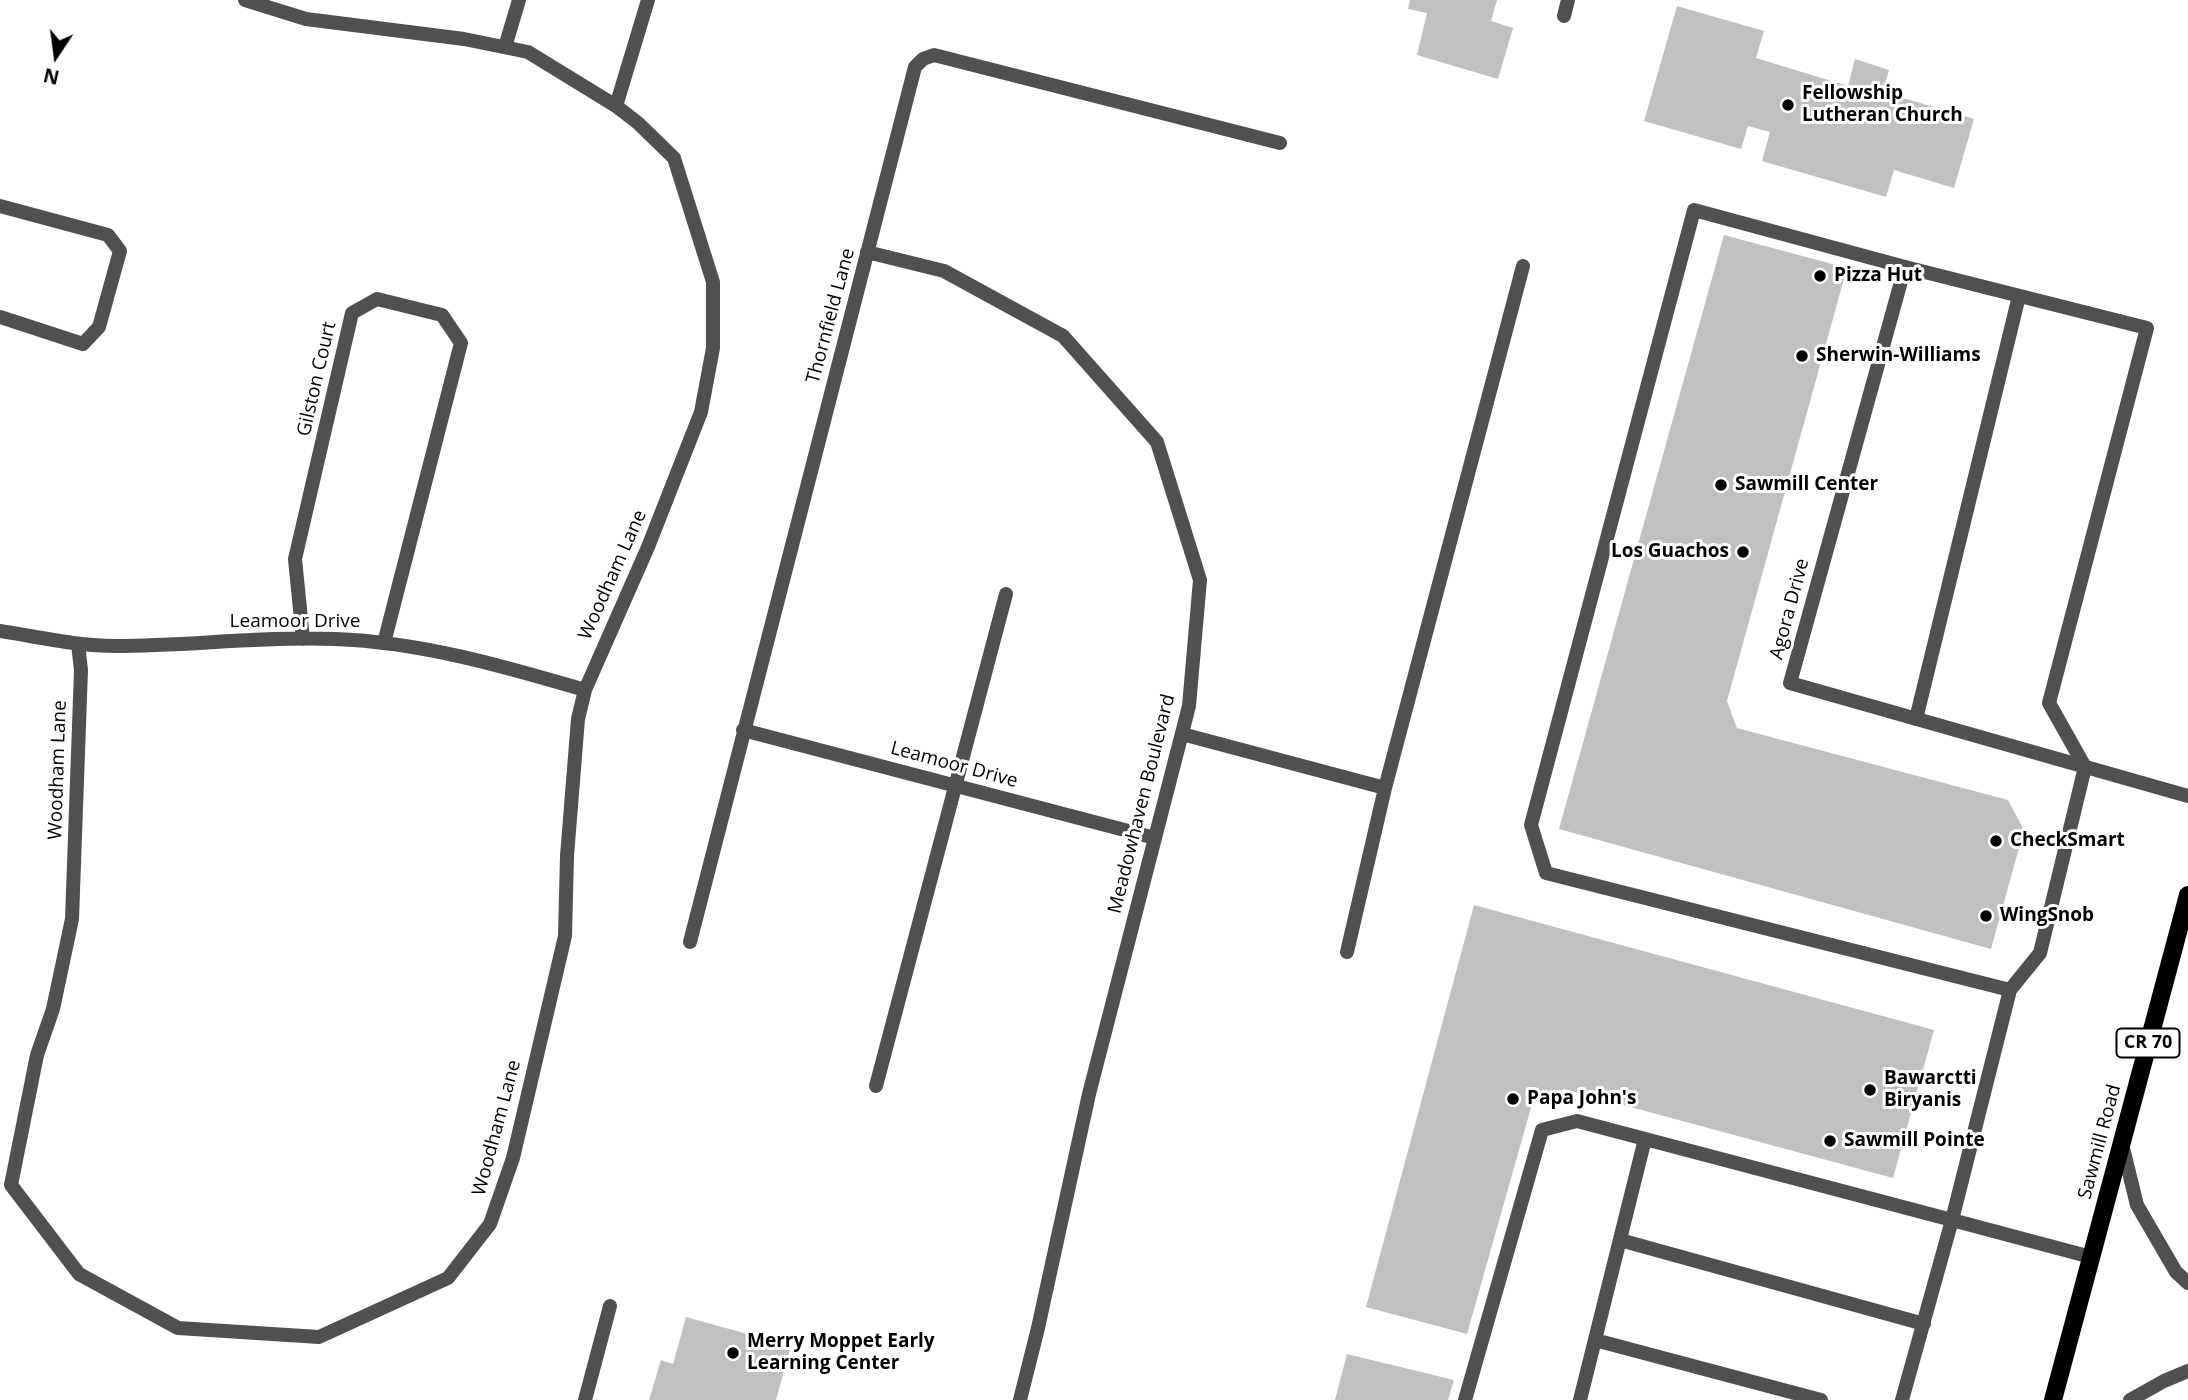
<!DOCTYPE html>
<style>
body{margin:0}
#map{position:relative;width:2188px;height:1400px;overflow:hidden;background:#fff;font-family:"Open Sans",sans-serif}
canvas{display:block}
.north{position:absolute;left:21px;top:21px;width:70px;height:70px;-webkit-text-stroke:5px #fff;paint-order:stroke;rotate:193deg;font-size:19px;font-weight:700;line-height:28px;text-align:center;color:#000}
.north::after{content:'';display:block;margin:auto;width:24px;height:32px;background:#000;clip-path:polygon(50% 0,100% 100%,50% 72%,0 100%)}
</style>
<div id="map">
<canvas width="2188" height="1400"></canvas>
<div class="north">N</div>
</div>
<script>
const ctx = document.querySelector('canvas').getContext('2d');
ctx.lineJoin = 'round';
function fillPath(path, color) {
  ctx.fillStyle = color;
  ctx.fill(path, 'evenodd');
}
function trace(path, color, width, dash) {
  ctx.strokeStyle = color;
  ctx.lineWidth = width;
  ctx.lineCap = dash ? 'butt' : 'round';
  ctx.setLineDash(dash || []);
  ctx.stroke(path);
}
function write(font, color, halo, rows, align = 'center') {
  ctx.font = font + ' "Open Sans",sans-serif';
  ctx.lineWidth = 6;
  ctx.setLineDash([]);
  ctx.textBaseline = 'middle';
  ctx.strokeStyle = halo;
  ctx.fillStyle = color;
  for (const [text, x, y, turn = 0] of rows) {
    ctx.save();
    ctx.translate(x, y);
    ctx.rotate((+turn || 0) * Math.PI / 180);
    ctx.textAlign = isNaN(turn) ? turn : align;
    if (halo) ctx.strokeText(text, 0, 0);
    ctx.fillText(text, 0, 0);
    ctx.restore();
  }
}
const building = new Path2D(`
 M1410 0H1497L1491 21 1513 28 1498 79 1417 55 1427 13 1408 9Z
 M1677 6 1764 31 1756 58 1848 86 1855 59 1889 70 1883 92 1974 119 1954 188 1894 170 1886 197 1762 161 1770 132 1748 126 1741 149 1644 121Z
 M1724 235 1847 268 1727 701 1737 728 2008 800 2024 830 1991 949 1559 829Z
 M1474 905 1934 1030 1893 1178 1564 1089 1532 1104 1467 1334 1366 1307Z
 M686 1317 791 1346 776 1400H649L661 1360 673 1364Z
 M1347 1354 1454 1380 1448 1400H1335Z`);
const lane = new Path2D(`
 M1564 16 1568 0
 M505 47 519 0
 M616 106 648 0
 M1916 719 2019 296
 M1182 734 1385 788 1523 266
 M1347 952 1385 788
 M876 1086 1006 594
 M2122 1144 2137 1205 2176 1272 2188 1283
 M1620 1240 1924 1324
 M1595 1340 1821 1400
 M585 1400 610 1306
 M1465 1400 1542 1130 1577 1121 1952 1220 2010 990 2040 953 2085 767 2049 703 2147 328 1905 267 1694 210 1531 825 1546 873 2010 990
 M1580 1400 1645 1139
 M1902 1400 1952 1220 2091 1257
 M2130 1400 2164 1381 2188 1371`);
const street = new Path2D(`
 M0 206 108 235 120 251 99 327 83 344 0 317
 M867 252 944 271 1063 336 1157 442 1200 580 1189 706 1089 1094 1038 1328 1020 1400
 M1905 267 1790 683 2188 796
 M0 631C39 637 77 646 116 646 189 646 262 636 335 639 420 642 503 666 585 690
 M303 639 295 559 352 313 377 299 442 315 461 343 384 643
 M78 644 81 670 72 919 53 1009 37 1055 11 1185 79 1274 178 1328 319 1337 448 1278 490 1224 513 1158 565 936 567 856 578 719 585 690 648 547 701 412 713 348V282L674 158 638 123 616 106 528 52 464 39 306 19 245 0
 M743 730 1155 838
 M690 942 915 67 923 59 934 55 1280 143`);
const primary = new Path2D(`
 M2053 1400 2188 895`);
const markers = [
 [1788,105,7,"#000"],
 [1820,276,7,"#000"],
 [1802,356,7,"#000"],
 [1721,485,7,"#000"],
 [1743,552,7,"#000"],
 [1996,841,7,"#000"],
 [1986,916,7,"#000"],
 [1870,1090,7,"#000"],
 [1513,1099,7,"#000"],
 [1830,1141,7,"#000"],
 [733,1353,7,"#000"]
];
const shields = [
 [2148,1043,63]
];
const shieldNames = [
 ["CR 70",2148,1043]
];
const poiNames = [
 ["Fellowship",1802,94],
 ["Lutheran Church",1802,116],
 ["Pizza Hut",1834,276],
 ["Sherwin-Williams",1816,356],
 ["Sawmill Center",1735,485],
 ["Los Guachos",1729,552,"right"],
 ["CheckSmart",2010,841],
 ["WingSnob",2000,916],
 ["Bawarctti",1884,1079],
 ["Biryanis",1884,1101],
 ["Papa John's",1527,1099],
 ["Sawmill Pointe",1844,1141],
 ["Merry Moppet Early",747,1342],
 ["Learning Center",747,1364]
];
const streetNames = [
 ["Thornfield Lane",831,316,-75],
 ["Gilston Court",317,379,-77],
 ["Woodham Lane",613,575,-66],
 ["Agora Drive",1790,609,-75],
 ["Leamoor Drive",295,622],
 ["Leamoor Drive",954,765,15],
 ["Woodham Lane",58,770,-88],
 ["Meadowhaven Boulevard",1142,804,-76],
 ["Woodham Lane",497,1128,-75],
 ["Sawmill Road",2100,1142,-75]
];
fillPath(building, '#c0c0c0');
trace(lane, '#505050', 14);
trace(street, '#505050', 14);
trace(primary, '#000', 18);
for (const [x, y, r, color] of markers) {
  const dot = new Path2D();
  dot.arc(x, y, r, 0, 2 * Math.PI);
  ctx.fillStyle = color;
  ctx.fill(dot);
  trace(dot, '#fff', 2.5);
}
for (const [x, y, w] of shields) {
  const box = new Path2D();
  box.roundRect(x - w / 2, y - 14.5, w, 29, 5);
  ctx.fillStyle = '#fff';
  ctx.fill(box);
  trace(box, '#000', 2);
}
write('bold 18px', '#000', null, shieldNames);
write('bold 19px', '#000', '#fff', poiNames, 'left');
write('19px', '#000', '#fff', streetNames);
</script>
